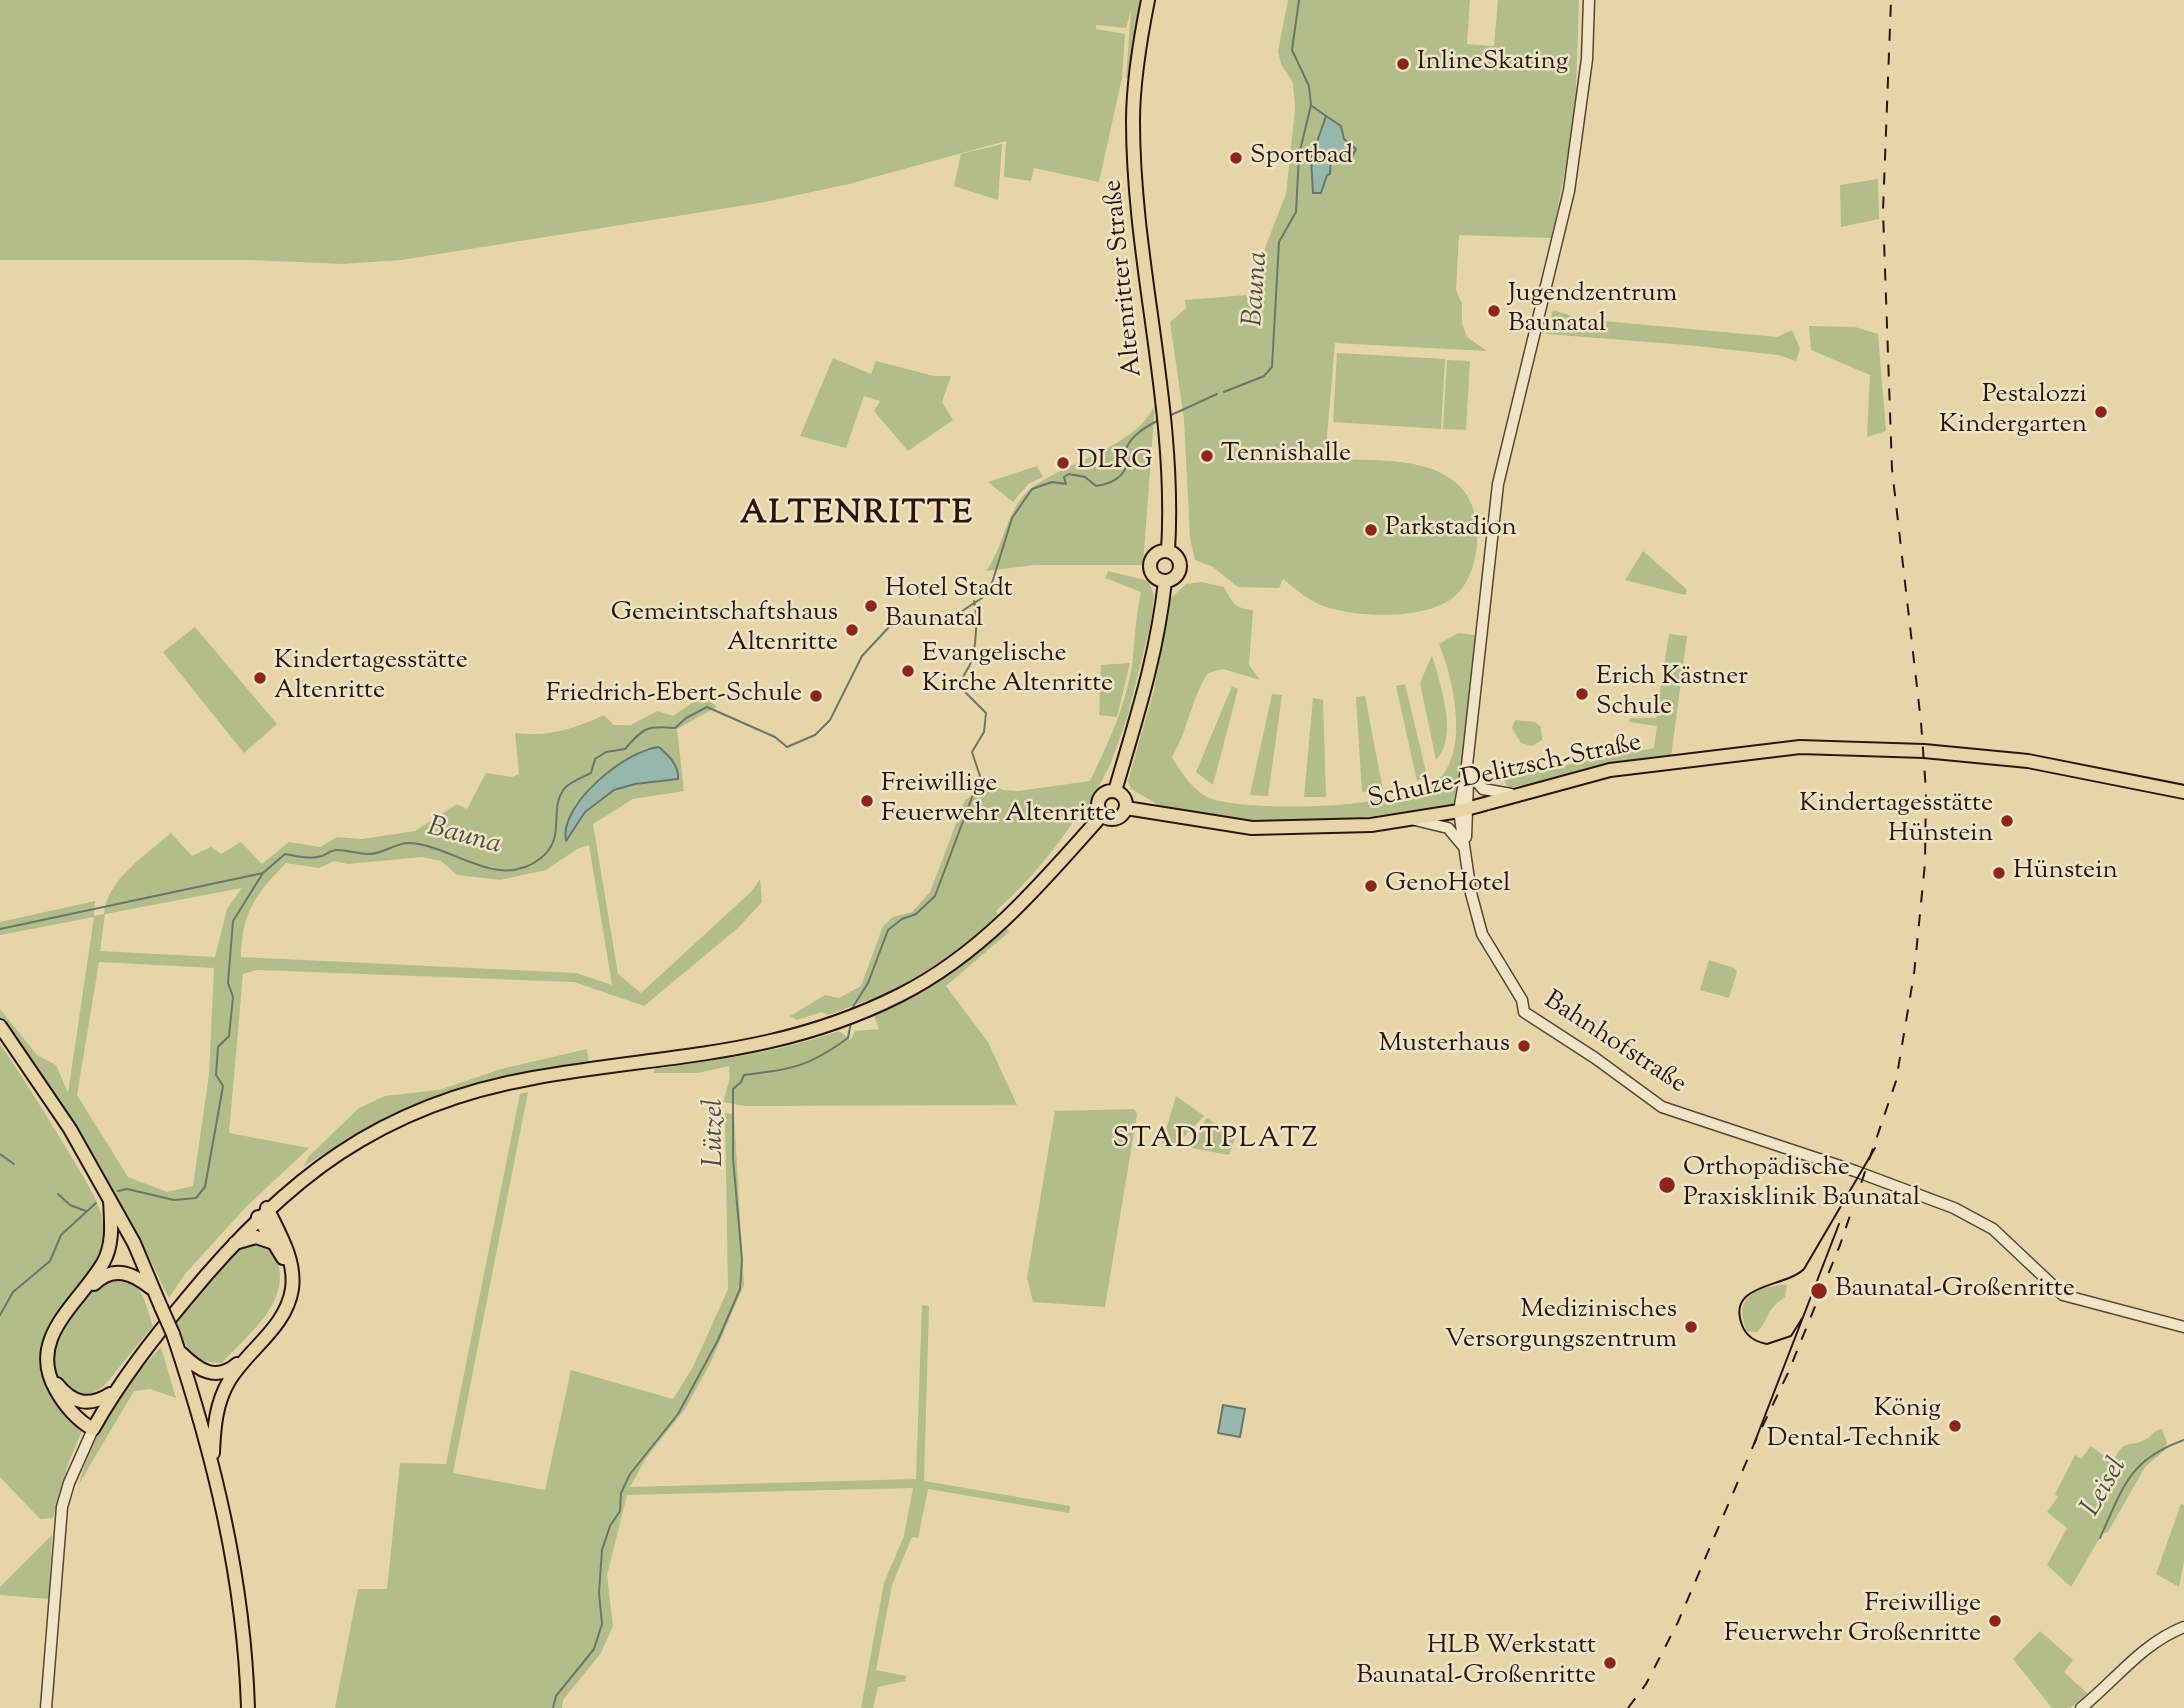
<!DOCTYPE html>
<meta charset="utf-8">
<style>
body{margin:0}
canvas{display:block;background:#e6d5a7}
</style>
<canvas width="2184" height="1708"></canvas>
<script>
const ctx = document.querySelector('canvas').getContext('2d');
ctx.lineJoin = 'round';
function fillPath(path, color) {
  ctx.fillStyle = color;
  ctx.fill(path, 'evenodd');
}
function trace(path, color, width, dash) {
  ctx.strokeStyle = color;
  ctx.lineWidth = width;
  ctx.lineCap = dash ? 'butt' : 'round';
  ctx.setLineDash(dash || []);
  ctx.stroke(path);
}
function write(font, color, halo, rows, align = 'center') {
  ctx.font = font + ' "Sorts Mill Goudy",serif';
  ctx.lineWidth = 5;
  ctx.setLineDash([]);
  ctx.textBaseline = 'middle';
  ctx.strokeStyle = halo;
  ctx.fillStyle = color;
  for (const [text, x, y, turn = 0] of rows) {
    ctx.save();
    ctx.translate(x, y);
    ctx.rotate((+turn || 0) * Math.PI / 180);
    ctx.textAlign = isNaN(turn) ? turn : align;
    if (halo) ctx.strokeText(text, 0, 0);
    ctx.fillText(text, 0, 0);
    ctx.restore();
  }
}
const green = new Path2D(`
 M0 0H1141L1130 78H1126L1131 11 1126 28 1096 25V29L1125 34 1122 78 1099 182 1034 168 1031 181 1004 177 1006 141 849 184 765 202 401 260 343 264 250 260H0Z
 M1288 0H1470L1467 44 1494 46 1498 0H1579L1575 117 1552 238 1459 235 1456 290 1462 304V323L1467 337 1487 351 1335 343 1325 460C1359 460 1399 458 1432 469 1444 474 1459 482 1466 494 1484 520 1480 572 1457 594 1431 621 1356 618 1323 606 1308 600 1295 589 1283 579L1279 588 1238 587 1213 567 1195 560 1190 538 1184 419 1170 322 1186 308 1185 300 1259 294 1265 248 1286 194 1295 109 1293 83 1281 64 1278 51Z
 M1002 144 998 200 954 186 961 154Z
 M1878 179 1879 219 1841 227 1840 185Z
 M1553 310 1582 319 1777 337 1792 330 1800 349 1796 361 1778 355 1687 345 1546 334Z
 M1809 326 1855 327 1878 334 1886 431 1867 437 1870 375 1811 350Z
 M1337 353 1445 359 1441 429 1333 422Z
 M833 358 871 374 876 361 934 376H951L942 402 953 420 908 451 874 411 880 401 864 396 846 448 800 436Z
 M1447 360 1470 361 1466 430 1443 429Z
 M1155 404 1143 565H1035L986 571C1005 546 1006 506 1033 487 1067 462 1138 446 1155 404Z
 M1037 466 1043 477 1028 484 1013 502 988 482Z
 M1643 551 1684 587 1687 591 1685 595 1625 580Z
 M1108 571 1149 581 1154 596 1151 622 1127 718 1110 765 1086 810H1081C1057 848 1029 881 996 911L1009 932 946 986 988 1042 1017 1105 744 1106 723 1102 730 1078 729 1066 698 1073H654L655 1066C718 1061 779 1052 839 1031L851 1040 855 1031 879 1029 868 1000 828 1015 822 1012 797 1020 790 1016 825 995 839 998 861 986 883 926 893 917 912 912 930 892 965 800 973 795 981 777 1003 790 1018 791 1090 781C1109 742 1128 701 1133 657 1135 635 1136 615 1141 592L1105 578Z
 M1201 582 1224 587C1232 602 1235 609 1253 610L1249 665 1260 680 1223 669 1208 673C1191 699 1188 730 1172 757 1181 772 1194 793 1212 799 1253 812 1418 811 1444 773 1467 741 1453 678 1439 644L1458 633 1475 635 1465 755 1456 805 1335 821 1269 825 1167 810 1131 789 1128 781 1154 690 1171 598 1186 584Z
 M195 627 277 724 244 753 163 652Z
 M1669 634 1687 636 1671 757 1611 766 1509 788 1504 781 1510 776 1654 748 1657 726 1629 722 1630 718H1656Z
 M1432 655C1440 683 1459 737 1436 760L1420 683Z
 M1130 663 1117 717 1099 715 1101 665Z
 M1405 684 1427 776 1417 781 1396 686Z
 M1232 686 1238 689 1213 785 1196 772Z
 M1272 694 1282 695 1268 796 1250 795Z
 M703 695 717 707 677 729 684 791 633 799 593 824 618 974 641 993 752 891 760 879 762 902 738 928 644 1006 574 982 257 970 243 974 229 1133 309 1148 246 1207 185 1274 169 1298C121 1199 68 1104 0 1017V1009L37 1055 56 1065 68 1093 94 917 0 935V922L95 901 94 916 104 914C107 879 146 855 171 833L192 856 211 847 221 854 241 842 262 864 289 842 320 847 337 837 362 839 415 831 457 804 467 809 486 773 512 777 519 774 515 733C548 737 575 729 604 715L614 725H631L657 711 673 716ZM646 748H658L670 758 674 781C630 779 590 794 570 836L575 804 626 760ZM589 845 612 985 576 973 241 957C242 912 255 895 286 863L319 868 334 861 348 864 422 857 441 861 457 875 500 880 546 870 577 849ZM242 888 227 909 215 957 100 951 105 914ZM99 962 214 968 209 1075 193 1186 167 1192 128 1177 77 1095Z
 M1365 696 1383 790 1362 792 1356 697Z
 M1313 698 1323 700 1326 797H1304Z
 M1515 720 1535 722 1541 727 1542 740 1532 746 1521 743 1512 728Z
 M1709 960 1734 968 1737 972 1729 998 1700 990Z
 M0 1044C26 1082 50 1121 74 1161 83 1177 96 1196 101 1214 123 1296 0 1333 82 1431L68 1464 53 1518 40 1519 0 1477Z
 M587 1049 589 1063C559 1069 529 1072 499 1079 430 1097 363 1129 303 1167L309 1156 359 1108 385 1096 439 1090 501 1069Z
 M528 1092 453 1473 545 1490 571 1370 673 1399 693 1367 728 1289 725 1113 734 1114 744 1285 710 1364 685 1409 646 1458 630 1487 916 1479 922 1305 929 1306 924 1481 1070 1506 1069 1513 928 1489 918 1538 912 1537 892 1585 876 1670 906 1676 905 1681 878 1687 873 1708H861L884 1583 904 1536 913 1488 627 1495 607 1575 613 1626 601 1653 563 1700 562 1708H335L358 1589H387L400 1463 446 1464 520 1094Z
 M1176 1096 1204 1116 1176 1145 1162 1143Z
 M1134 1109 1137 1114 1105 1307 1033 1302 1027 1278 1055 1111Z
 M1207 1118 1235 1138 1229 1155 1186 1147Z
 M255 1241C270 1246 275 1251 279 1267 287 1306 245 1337 222 1363 188 1363 186 1347 175 1318L235 1249Z
 M119 1277C143 1281 146 1306 153 1326L104 1386 88 1396C77 1392 66 1389 58 1380 38 1356 79 1292 102 1281 107 1279 114 1279 119 1277Z
 M1787 1284 1785 1297C1765 1310 1770 1319 1757 1332L1747 1331C1732 1294 1758 1288 1787 1284Z
 M161 1347 176 1398 150 1389 134 1391 79 1484C93 1433 124 1385 161 1347Z
 M2162 1429 2167 1443 2165 1450 2145 1467 2108 1532 2102 1534 2071 1587 2047 1565 2067 1528 2047 1512 2058 1497 2055 1494 2075 1455 2081 1459 2091 1446 2113 1463C2123 1437 2129 1449 2148 1438 2154 1434 2154 1430 2162 1429Z
 M2181 1504 2184 1505V1561L2179 1587 2156 1574Z
 M52 1535 49 1599 0 1595V1587Z
 M2040 1631 2073 1660 2064 1672 2088 1694 2070 1708H2052L2013 1659Z`);
const water = new Path2D(`
 M1326 116 1341 126 1344 139 1356 149 1352 157 1350 152 1340 156 1331 154 1330 174 1327 175 1321 193H1313L1311 159Z
 M659 747C669 756 679 765 678 779L635 784 614 790 585 812 566 841C558 805 626 750 659 747Z
 M1223 1405 1245 1409 1240 1437 1218 1433Z`);
const stream = new Path2D(`
 M1312 106 1326 116
 M1224 392 1264 376 1272 367 1279 242 1296 212 1299 155 1311 105 1309 86 1292 50 1299 0
 M1169 416 1217 394
 M0 929 263 873
 M851 1010 868 983 888 930 902 919 916 914 935 896 980 776 972 752 984 732 986 713 961 688C960 676 970 669 973 657 976 641 978 617 974 601
 M0 1154 14 1164
 M118 1191 127 1189 174 1200 196 1198 205 1187 223 1086 216 1075 218 1047 229 1036 233 997 228 983 233 921 263 873 285 854C297 856 310 860 322 856 327 854 331 850 337 850 348 850 358 854 368 854 382 855 396 842 410 843 455 846 498 892 541 858 567 837 548 811 564 789 569 782 583 777 591 773L595 759 606 752 625 749C643 728 647 725 675 728L686 718 707 707 775 737 787 747 815 735 830 720 862 656 889 627 959 613 982 598 992 583 1012 518 1032 489 1052 482 1066 484 1064 477 1069 474 1085 477 1096 486C1110 484 1123 479 1127 464 1129 459 1125 453 1127 447 1132 435 1146 427 1157 421
 M58 1194 70 1205 86 1211
 M0 1315 13 1292 50 1261 61 1235 96 1203
 M2100 1538C2123 1488 2128 1460 2184 1440
 M553 1708 556 1696 594 1649 602 1624 599 1593 602 1550 610 1526 620 1511 621 1493 630 1474 678 1414 718 1340 740 1289 742 1260 733 1158V1089L741 1082 744 1075C793 1069 808 1067 848 1038L851 1022`);
const minor = new Path2D(`
 M1589 0 1587 59 1569 191 1498 484 1467 765 1459 811 1471 893 1482 934 1522 1000 1524 1012 1595 1058 1662 1107 1855 1171 1954 1208 1993 1229 2063 1295 2184 1327
 M1469 772 1483 789 1511 794
 M1415 820 1448 828 1464 847
 M1466 837 1468 782
 M46 1708 62 1507 69 1483 93 1429
 M2081 1708C2116 1680 2141 1644 2184 1627`);
const major = new Path2D(`
 M1148 0C1140 40 1133 81 1133 121 1133 265 1177 406 1168 551
 M1150 566a15 15 0 1 1 30 0a15 15 0 1 1-30 0Z
 M1098 805a14 14 0 1 1 28 0a14 14 0 1 1-28 0Z
 M1115 791C1136 719 1157 656 1165 581
 M1126 808 1252 828 1371 825 1459 811 1610 770 1800 747 1924 751 2028 761 2184 792
 M0 1026 70 1129 134 1243 161 1307
 M110 1200C111 1221 114 1244 103 1263 79 1304 26 1338 56 1390 64 1405 78 1421 93 1429 120 1381 152 1340 187 1298 284 1180 379 1105 533 1078 665 1054 775 1058 900 995 982 954 1042 883 1102 815
 M258 1217 283 1258
 M235 1243 256 1237 274 1243
 M94 1284C113 1265 133 1273 151 1288
 M173 1334C214 1456 244 1579 248 1708
 M181 1353C198 1370 216 1382 237 1364
 M57 1384C73 1404 89 1407 110 1394
 M213 1453C214 1427 216 1403 229 1381 248 1349 286 1328 292 1289 296 1260 279 1233 267 1208`);
const tram = new Path2D(`
 M1803 1317 1791 1336 1767 1344C1756 1342 1746 1336 1742 1325 1726 1283 1785 1288 1804 1269L1875 1148
 M1754 1444 1839 1224`);
const rail = new Path2D(`
 M1628 1708 1646 1684 1678 1622 1754 1444 1788 1373 1840 1245 1896 1081 1914 974 1925 863 1926 791 1921 722 1892 469 1883 211 1891 0`);
const majorBridge = new Path2D(`
 M161 1307 173 1334`);
const markers = [
 [1403,64,7,"#8f2418"],
 [1236,158,7,"#8f2418"],
 [1494,311,7,"#8f2418"],
 [2101,412,7,"#8f2418"],
 [1207,456,7,"#8f2418"],
 [1063,463,7,"#8f2418"],
 [1371,530,7,"#8f2418"],
 [871,606,7,"#8f2418"],
 [852,630,7,"#8f2418"],
 [908,671,7,"#8f2418"],
 [260,678,7,"#8f2418"],
 [1582,694,7,"#8f2418"],
 [816,696,7,"#8f2418"],
 [867,801,7,"#8f2418"],
 [2007,821,7,"#8f2418"],
 [1999,873,7,"#8f2418"],
 [1371,886,7,"#8f2418"],
 [1524,1046,7,"#8f2418"],
 [1667,1185,9,"#8f2418"],
 [1819,1291,9,"#8f2418"],
 [1691,1327,7,"#8f2418"],
 [1955,1426,7,"#8f2418"],
 [1995,1621,7,"#8f2418"],
 [1610,1663,7,"#8f2418"]
];
const poiNames = [
 ["InlineSkating",1417,64],
 ["Sportbad",1250,158],
 ["Jugendzentrum",1508,296],
 ["Baunatal",1508,326],
 ["Pestalozzi",2087,397,"right"],
 ["Kindergarten",2087,427,"right"],
 ["Tennishalle",1221,456],
 ["DLRG",1077,463],
 ["Parkstadion",1385,530],
 ["Hotel Stadt",885,591],
 ["Baunatal",885,621],
 ["Gemeintschaftshaus",838,615,"right"],
 ["Altenritte",838,645,"right"],
 ["Evangelische",922,656],
 ["Kirche Altenritte",922,686],
 ["Kindertagesstätte",274,663],
 ["Altenritte",274,693],
 ["Erich Kästner",1596,679],
 ["Schule",1596,709],
 ["Friedrich-Ebert-Schule",802,696,"right"],
 ["Freiwillige",881,786],
 ["Feuerwehr Altenritte",881,816],
 ["Kindertagesstätte",1993,806,"right"],
 ["Hünstein",1993,836,"right"],
 ["Hünstein",2013,873],
 ["GenoHotel",1385,886],
 ["Musterhaus",1510,1046,"right"],
 ["Orthopädische",1683,1170],
 ["Praxisklinik Baunatal",1683,1200],
 ["Baunatal-Großenritte",1835,1291],
 ["Medizinisches",1677,1312,"right"],
 ["Versorgungszentrum",1677,1342,"right"],
 ["König",1941,1411,"right"],
 ["Dental-Technik",1941,1441,"right"],
 ["Freiwillige",1981,1606,"right"],
 ["Feuerwehr Großenritte",1981,1636,"right"],
 ["HLB Werkstatt",1596,1648,"right"],
 ["Baunatal-Großenritte",1596,1678,"right"]
];
const streetNames = [
 ["Altenritter Straße",1125,278,-96],
 ["Schulze-Delitzsch-Straße",1505,773,-12],
 ["Bahnhofstraße",1614,1044,33]
];
const waterNames = [
 ["Bauna",1258,289,-86],
 ["Bauna",464,838,15],
 ["Lützel",716,1133,-90],
 ["Leisel",2106,1488,-60]
];
const neighbourhoodNames = [
 ["STADTPLATZ",1216,1141]
];
const districtNames = [
 ["ALTENRITTE",857,516]
];
fillPath(green, '#b1be8a');
fillPath(water, '#96b8ac');
trace(water, '#6b776c', 2);
trace(stream, '#6b776c', 2);
trace(minor, '#5a4534', 13);
trace(major, '#2b150d', 16);
trace(minor, '#efe4c6', 10);
trace(major, '#e6d5a7', 12);
trace(tram, '#2b150d', 2);
trace(rail, '#2b150d', 2, [12, 12]);
trace(majorBridge, '#2b150d', 16, []);
trace(majorBridge, '#e6d5a7', 12);
for (const [x, y, r, color] of markers) {
  const dot = new Path2D();
  dot.arc(x, y, r, 0, 2 * Math.PI);
  ctx.fillStyle = color;
  ctx.fill(dot);
  trace(dot, '#efe4c6', 2.5);
}
write('26px', '#2b150d', '#efe4c6', poiNames, 'left');
write('26px', '#2b150d', '#efe4c6', streetNames);
write('italic 28px', '#504e45', '#efe4c6', waterNames);
ctx.letterSpacing = '2px';
write('28px', '#2b150d', '#efe4c6', neighbourhoodNames);
ctx.letterSpacing = '0px';
ctx.letterSpacing = '2px';
write('bold 33px', '#2b150d', '#efe4c6', districtNames);
ctx.letterSpacing = '0px';
</script>
